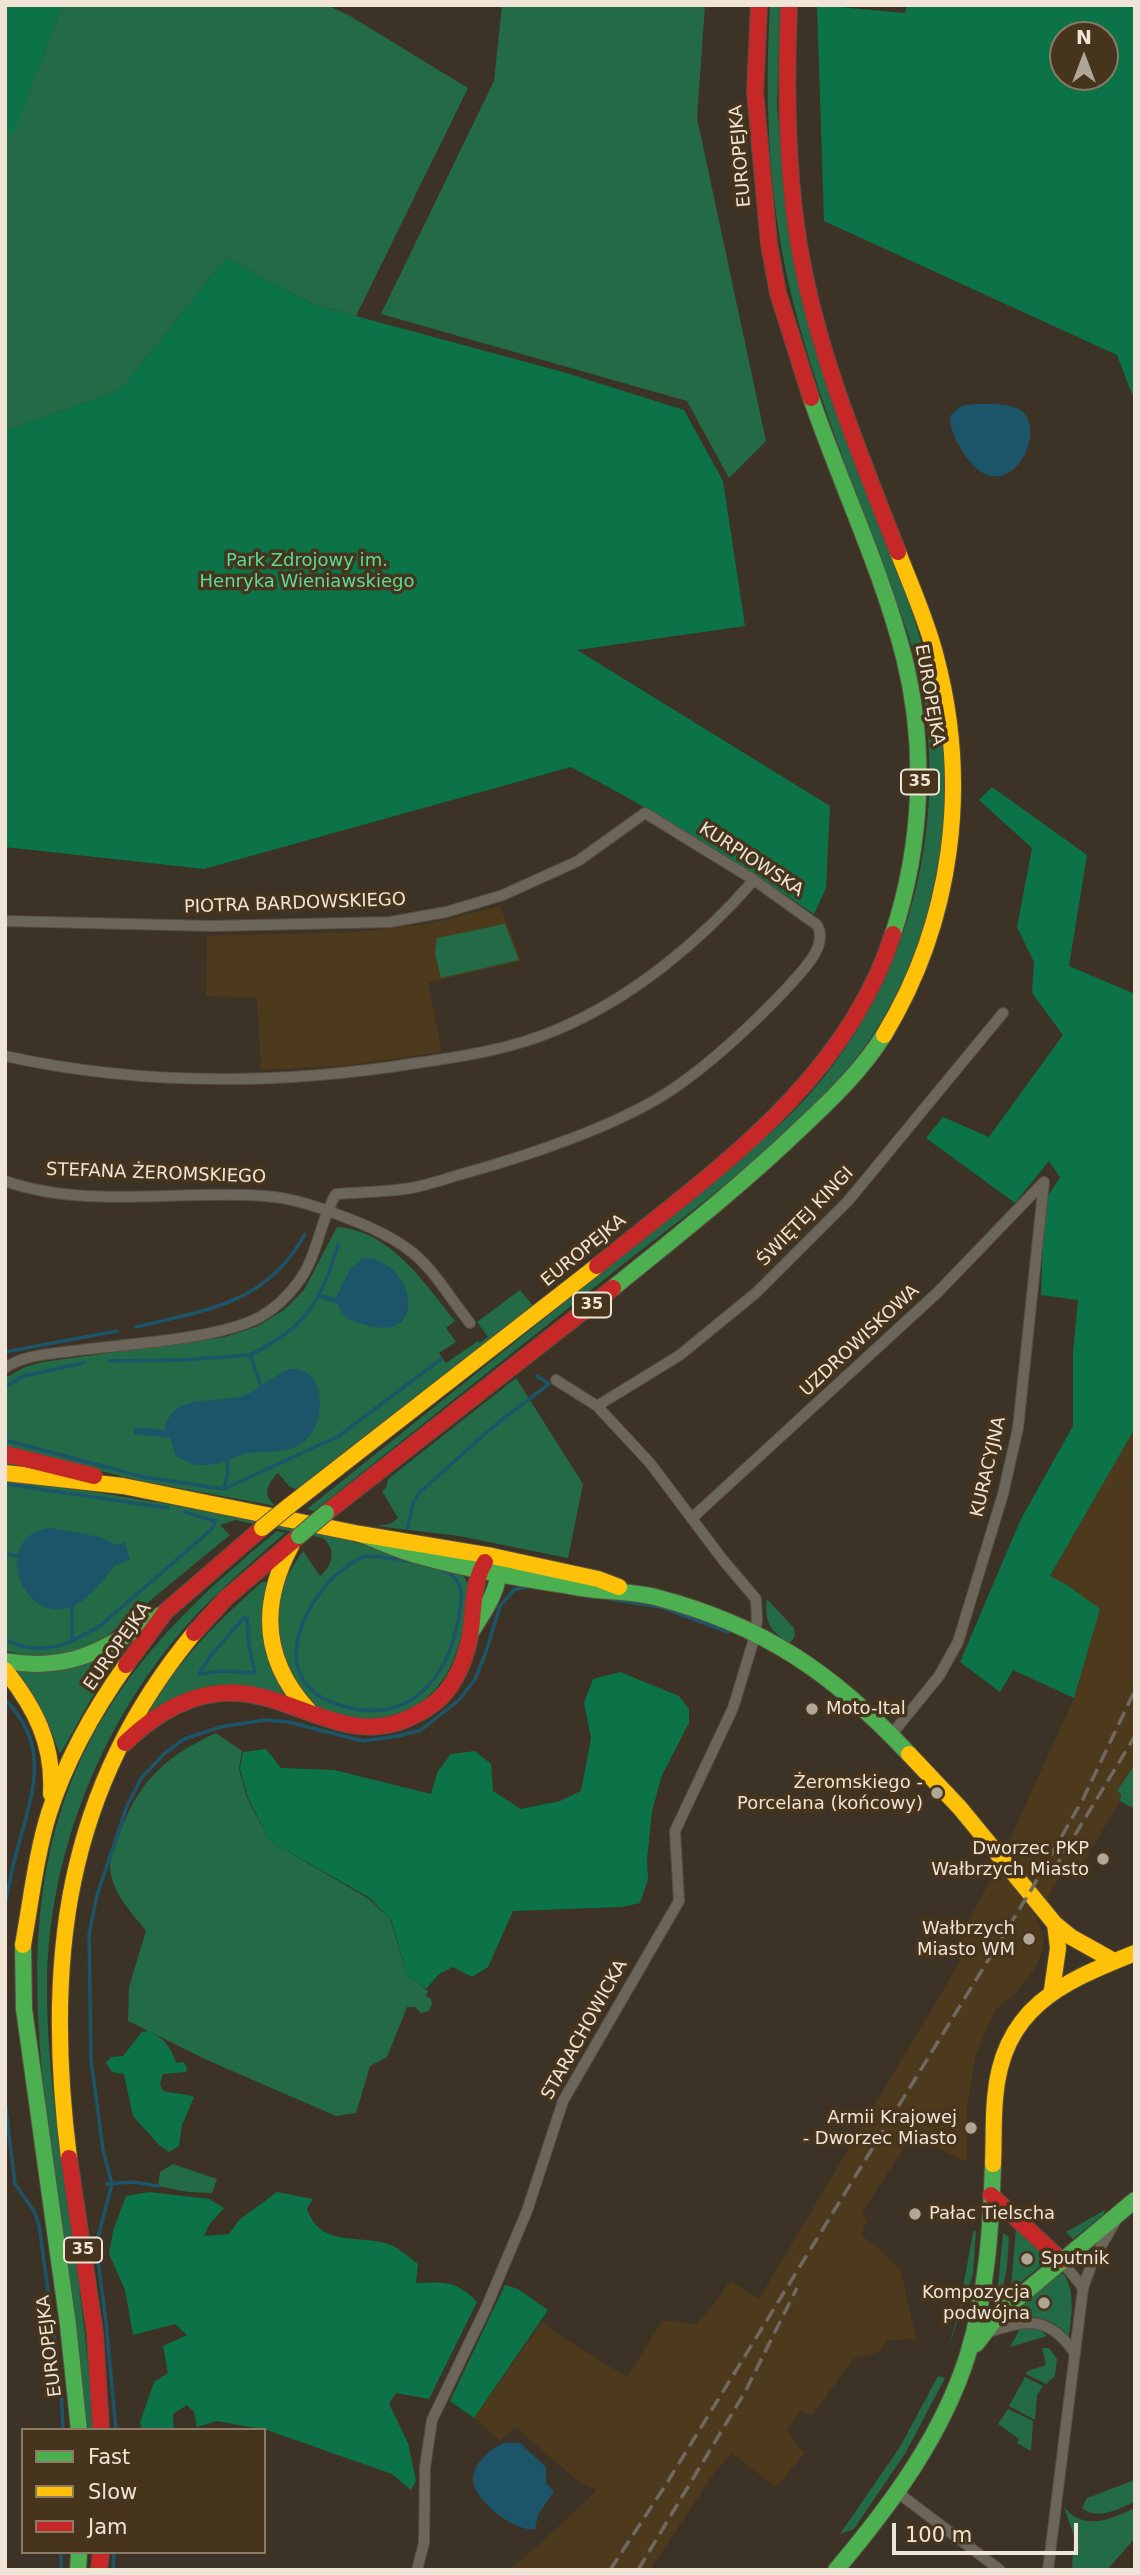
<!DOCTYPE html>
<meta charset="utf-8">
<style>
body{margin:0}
#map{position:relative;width:1140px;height:2575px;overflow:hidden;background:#3c3326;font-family:"DejaVu Sans",sans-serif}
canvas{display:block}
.frame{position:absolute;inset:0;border:7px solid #efe4d5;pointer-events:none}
.legend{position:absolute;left:21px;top:2428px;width:245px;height:126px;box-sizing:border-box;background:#46341c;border:2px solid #8a7a66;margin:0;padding:9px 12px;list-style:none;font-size:21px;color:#efe4d5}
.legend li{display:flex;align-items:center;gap:14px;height:35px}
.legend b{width:35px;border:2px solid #8a7a66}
.north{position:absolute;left:1049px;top:21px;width:70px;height:70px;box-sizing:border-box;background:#46341c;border:2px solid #8a7a66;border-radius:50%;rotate:0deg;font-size:19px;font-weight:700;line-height:28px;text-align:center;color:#efe4d5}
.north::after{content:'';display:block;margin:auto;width:24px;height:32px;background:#b0a698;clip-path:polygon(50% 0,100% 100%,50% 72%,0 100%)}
.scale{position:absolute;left:892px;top:2523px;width:186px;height:32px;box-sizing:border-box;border:4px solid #efe4d5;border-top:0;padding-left:9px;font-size:21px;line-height:24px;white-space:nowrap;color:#efe4d5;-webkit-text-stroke:5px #46341c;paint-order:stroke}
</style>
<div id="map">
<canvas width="1140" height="2575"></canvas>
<div class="frame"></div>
<ul class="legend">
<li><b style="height:9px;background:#4caf50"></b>Fast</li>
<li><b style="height:9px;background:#ffc107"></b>Slow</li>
<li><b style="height:9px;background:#c62828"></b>Jam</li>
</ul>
<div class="north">N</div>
<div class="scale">100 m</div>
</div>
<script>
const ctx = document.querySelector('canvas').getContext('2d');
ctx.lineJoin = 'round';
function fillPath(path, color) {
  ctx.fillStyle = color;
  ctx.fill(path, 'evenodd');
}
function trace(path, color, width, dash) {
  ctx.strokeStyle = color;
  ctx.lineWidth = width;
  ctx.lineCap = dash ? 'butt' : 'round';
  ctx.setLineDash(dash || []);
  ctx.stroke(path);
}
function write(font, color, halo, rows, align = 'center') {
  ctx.font = font + ' "DejaVu Sans",sans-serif';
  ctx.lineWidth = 7;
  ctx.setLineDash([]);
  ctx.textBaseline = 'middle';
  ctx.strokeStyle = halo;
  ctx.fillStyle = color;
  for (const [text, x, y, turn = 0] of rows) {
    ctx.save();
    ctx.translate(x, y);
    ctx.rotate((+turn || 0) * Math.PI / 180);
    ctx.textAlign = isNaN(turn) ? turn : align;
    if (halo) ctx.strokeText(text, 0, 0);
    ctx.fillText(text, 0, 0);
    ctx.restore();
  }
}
const built = new Path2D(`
 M500 906 521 961 428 983 442 1052 349 1065 261 1070 257 998 206 996 207 936 354 932 428 924Z
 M1135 1428V1764L1117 1791 1121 1794 1120 1801 1083 1863 1072 1857 1036 1917 1044 1941 1038 1964 1016 1993 995 2010 976 2054 967 2107V2162L912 2135 862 2213 867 2221 861 2235 882 2251 901 2271 916 2339 888 2340 879 2352 853 2359 812 2416 801 2411 787 2429 797 2446 805 2453 776 2487 732 2453 714 2473 650 2570H508L538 2546 597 2490 579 2482 515 2427 501 2441 474 2418 542 2322 565 2339 627 2377 663 2320 696 2324 712 2307 730 2281 759 2299 961 1960 951 1955 1000 1861 1074 1698 1099 1609 1067 1585 1050 1576Z`);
const green = new Path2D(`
 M63 5H327L350 16 468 88 356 316 315 305 226 258 120 390 5 431V131L13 133Z
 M502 5H705L697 118 766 441 729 478 687 401 381 314 494 81Z
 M770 5H780L777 106 786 208 935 686C939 711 945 737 947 763 954 876 914 994 839 1079 776 1150 695 1208 621 1266 519 1348 416 1429 314 1511L307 1509C403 1432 499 1355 595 1278 635 1246 674 1213 714 1181 746 1154 779 1128 807 1097 921 971 960 785 905 625 868 520 823 417 795 309 769 210 764 108 770 5Z
 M505 924 519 960 441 978 435 953 437 938Z
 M337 1227C390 1230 425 1284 455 1321L446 1328 456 1342 439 1353 446 1363 478 1341 480 1343 488 1337 477 1322 520 1290 534 1307 297 1490 289 1486 278 1473C267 1484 262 1495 276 1506L141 1481 5 1447V1378L25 1367 43 1362 225 1337 258 1326 285 1309 304 1290Z
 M516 1378 583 1484 568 1558 459 1536 376 1526 390 1524 398 1518 382 1491 386 1488 388 1479Z
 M5 1477 214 1512 342 1538 461 1573C475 1587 468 1611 463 1628 458 1649 452 1669 438 1686 403 1728 328 1732 294 1685 282 1666 273 1631 276 1608 278 1587 292 1568 303 1551L320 1576C333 1565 337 1550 323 1538L235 1520 220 1525 230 1535 102 1640C71 1659 40 1663 5 1650Z
 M277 1531 285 1533C245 1568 204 1602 171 1644 95 1739 49 1860 47 1982 46 2051 56 2119 65 2187 77 2268 88 2348 94 2430H86C75 2348 65 2265 55 2183 33 2011 13 1851 116 1697 160 1632 216 1581 277 1531Z
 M262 1582H267L284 1697 264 1691 149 1712C176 1662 220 1619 262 1582Z
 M767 1599 794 1628 795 1636 790 1643C771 1631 764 1624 767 1599Z
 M130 1643 91 1699 62 1751 59 1753C47 1715 36 1700 15 1669Z
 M216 1733 242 1751 239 1769 247 1798 270 1841 369 1899 390 1919 407 1975 428 1991 426 1996 430 1998 432 2003 429 2011 421 2013 415 2007H407L387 2057 370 2066 356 2113 336 2116 207 2060 128 2021 129 1987 146 1931C131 1911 111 1893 110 1866 110 1859 115 1848 117 1841 136 1784 163 1757 216 1733Z
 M1135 1764V1809L1120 1801 1121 1794 1117 1791Z
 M173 2164 217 2179 212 2193 188 2192 158 2186 160 2172Z
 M1105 2210 1104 2214 1073 2239 1066 2232Z
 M1016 2228 1048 2258 1047 2261 1011 2290Z
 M976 2231 973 2274 948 2349 958 2315 973 2232Z
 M1003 2233 1009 2237 1007 2266 1001 2299 997 2295Z
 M1059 2274H1064C1076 2295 1071 2315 1069 2337 1057 2322 1044 2317 1024 2316L1022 2305Z
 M1021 2327 1039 2329 1047 2336 1010 2347Z
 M1042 2348H1049L1057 2359 1055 2376 1046 2384 1026 2374 1028 2371 1046 2365Z
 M938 2376 945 2378 906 2452 854 2529 840 2534 900 2447Z
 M1025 2377 1043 2386 1037 2395 1035 2420 1009 2406Z
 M1008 2409 1033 2421 1031 2451 1017 2443 1019 2439 998 2424Z
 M1135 2480V2502C1117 2509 1098 2521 1082 2508L1087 2498Z
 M1064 2507C1084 2532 1111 2519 1135 2508V2538L1107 2570H1072L1074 2536Z`);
const forest = new Path2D(`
 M5 5H63L13 134 5 131Z
 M817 5 905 13 907 5H1135V395L1132 394 1117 355 824 221ZM1063 35H1105V77H1063Z
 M226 258 315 305 563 372 684 410 723 481 745 626 577 650 830 806 826 888 814 914C736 860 655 811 571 767L204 869 5 847V431L120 390Z
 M992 787 1087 855 1069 966 1135 994V1428L1050 1576 1067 1585 1100 1609 1074 1698 1013 1670 1000 1692 960 1662 1020 1521 1073 1426V1351L1078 1300 1041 1295 1044 1202 1060 1177 1049 1161 1015 1203 926 1138 943 1117 989 1137 1063 1035 1032 993 1034 962 1017 927 1032 848 979 800Z
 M620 1672 679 1696 689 1709V1723L662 1775 652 1811 647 1859 648 1879 640 1903 622 1907 513 1911 488 1967 472 1977 453 1967 439 1974 426 1989 407 1975 391 1920 370 1898 270 1841 248 1798 240 1769 243 1752 266 1749 281 1768 334 1770 431 1794 438 1771 451 1754 475 1751 491 1764 493 1791 521 1809 560 1801 581 1791 591 1738 584 1703 593 1679Z
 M148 2031C163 2038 171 2046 176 2063L183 2062 187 2067 186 2072 163 2074 160 2083 162 2090C172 2095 183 2092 194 2097L182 2125 179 2146 169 2152 159 2145 133 2116 124 2074 112 2072 106 2063 111 2057 123 2056 142 2032Z
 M149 2192 209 2199 224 2208 209 2225 204 2236 229 2234 239 2220 277 2192 313 2199 307 2209C321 2249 359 2233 391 2245 400 2249 410 2258 418 2264L416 2283C445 2282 456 2280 477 2302L429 2399 396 2393 389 2404 408 2443 416 2481 411 2490 392 2474 267 2430 217 2421 197 2427 194 2412 187 2405 173 2414 174 2430H142L140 2422 154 2382 168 2373 163 2346 187 2335 175 2324 133 2335 125 2290 109 2254 113 2231 126 2196Z
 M505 2285 518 2289 548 2310 474 2418 450 2401Z`);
const water = new Path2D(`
 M974 404C987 404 1005 403 1017 408 1054 426 1007 517 965 455 957 442 950 432 950 416L961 406Z
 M363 1258C413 1257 434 1347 362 1324 350 1321 341 1317 338 1304L319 1298 321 1294 336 1298 350 1269Z
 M290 1369C327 1367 327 1421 306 1440 289 1455 269 1450 249 1453 235 1456 222 1464 207 1465 196 1466 185 1462 176 1456L170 1438 134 1434V1427L164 1430C174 1389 218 1406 248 1394 263 1387 274 1374 290 1369Z
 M51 1528 101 1537 115 1545 125 1542 130 1560C125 1562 118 1563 115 1566 111 1569 108 1575 104 1579 89 1596 71 1617 45 1607 11 1593 3 1532 51 1528Z
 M503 2443H520L546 2467V2483L554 2491 538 2515 535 2529C516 2533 474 2501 473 2480 473 2463 490 2450 503 2443Z`);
const stream = new Path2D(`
 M136 1327C206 1310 267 1304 305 1234
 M5 1352 117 1331
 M109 1361 183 1360 250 1355
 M261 1386 250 1355C306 1328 320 1303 338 1245
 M5 1387 23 1376 84 1363
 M5 1440 143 1477 224 1489 339 1436 441 1359
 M5 1484 168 1508
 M224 1488 228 1473 227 1460
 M185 1512 215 1521
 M408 1527 413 1504 419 1493 495 1425 549 1384 537 1376
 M5 1554 17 1556
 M366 1556C386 1557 438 1563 453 1576 465 1587 461 1602 459 1616 449 1676 411 1726 343 1706 327 1702 314 1695 304 1681 277 1641 326 1569 366 1556Z
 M609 1599 661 1607 728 1632
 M244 1618 247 1619 249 1646 255 1673 222 1671 199 1674 211 1655Z
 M5 1639C27 1651 49 1651 72 1641V1607
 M72 1641 100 1626 212 1529 216 1520
 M5 1700C52 1745 32 1794 18 1847 12 1866 9 1886 5 1905
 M5 2101 15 2184 34 2211 39 2225 61 2386 63 2430
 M107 2184 134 2182 158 2186
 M116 2430 106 2322 96 2245 112 2184 103 2150 91 2059 89 1934 97 1895 127 1806 142 1777 165 1753 184 1739 220 1727 265 1720 288 1722 363 1741 398 1736 421 1730 459 1700 475 1679 485 1655 500 1606 514 1590 529 1586
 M61 2570V2552
 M113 2570 114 2552`);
const street = new Path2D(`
 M5 921 212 926 390 922 446 912 503 895 578 861 645 813 754 880 817 925C829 946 802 971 788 987 753 1024 715 1060 673 1089 618 1126 527 1156 462 1174 445 1179 428 1185 411 1188 387 1192 361 1192 336 1194 320 1220 318 1255 299 1281 289 1295 274 1309 260 1317 217 1340 122 1344 72 1351 50 1354 23 1355 5 1368
 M5 1056C141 1086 280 1085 417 1063 464 1056 512 1049 556 1030 631 999 701 941 754 880
 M5 1181C88 1210 180 1189 265 1196 294 1198 321 1208 347 1218 371 1227 393 1237 413 1253 436 1272 451 1300 470 1323
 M597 1406 680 1355 757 1292 848 1201 1003 1013
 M692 1518 938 1292 1044 1182
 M891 1735 939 1676 958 1642 1003 1494 1018 1428 1044 1182
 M1061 2260 1083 2288
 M986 2333C1026 2320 1047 2314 1074 2352
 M897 2492 1000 2570
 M417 2570 424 2543 425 2467 432 2420 486 2308 527 2211 563 2101 679 1901 675 1831 733 1708 754 1639 757 1620 756 1599 723 1560 650 1463 597 1406 556 1380
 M1048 2570 1083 2288 1093 2260 1115 2222`);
const fast = new Path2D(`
 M811 398C841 485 881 568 904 657 927 749 922 845 893 934
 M613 1288C677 1236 742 1185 802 1127 832 1099 862 1070 884 1035
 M360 1534C380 1541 399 1551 420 1556 473 1571 527 1579 581 1588 606 1592 632 1591 655 1597 763 1625 833 1673 909 1754
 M471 1632C485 1610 500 1590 499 1563L492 1556 485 1562
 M5 1661C72 1673 105 1648 160 1615
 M23 1945 24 2009 68 2325 79 2430
 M976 2344 1000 2313 1135 2200
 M78 2570 79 2552
 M836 2570C890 2506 943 2435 968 2354 987 2292 991 2228 993 2164`);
const slow = new Path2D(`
 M884 1035C953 921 970 785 936 657 927 621 911 586 898 552
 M5 1473 123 1486 360 1534 492 1556 598 1579 619 1587
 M289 1506 597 1266
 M291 1546C259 1606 263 1662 310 1712
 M5 1670C35 1708 54 1744 51 1794
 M909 1754 960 1808 1055 1924 1071 1937 1114 1961
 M23 1945C31 1901 36 1855 49 1813 66 1760 94 1710 126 1665
 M1052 1990 1058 1948 1055 1924
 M69 2158C44 1962 64 1790 194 1633
 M993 2164C994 2143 993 2121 995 2099 1002 2008 1060 1983 1135 1953`);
const jam = new Path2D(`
 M759 5 755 92 769 244 778 293 811 398
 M789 5C786 83 786 161 798 239 815 347 858 450 898 552
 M597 1266C712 1173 846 1082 893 934
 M5 1454 94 1476
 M326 1513 613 1288
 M194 1633 226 1598 299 1536
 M126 1665 166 1611 262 1528
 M125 1743C155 1714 194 1690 238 1693 297 1697 347 1745 407 1719 422 1712 435 1705 446 1692 460 1674 468 1651 471 1629 474 1606 473 1582 485 1562
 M69 2158 95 2333 101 2430
 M991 2195 1061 2260
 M99 2570 101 2552`);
const rail = new Path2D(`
 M1053 1871 1135 1736
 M610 2570 665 2486 1030 1892 1083 1799 1135 1690
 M638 2570 745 2392 797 2288`);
const fastBridge = new Path2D(`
 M299 1536 326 1513`);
const slowBridge = new Path2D(`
 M262 1528 289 1506`);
const markers = [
 [812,1709,7,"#b0a698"],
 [937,1793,7,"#b0a698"],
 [1103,1859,7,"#b0a698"],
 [1029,1939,7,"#b0a698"],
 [971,2128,7,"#b0a698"],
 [915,2214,7,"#b0a698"],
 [1027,2259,7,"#b0a698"],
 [1044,2303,7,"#b0a698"]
];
const shields = [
 [920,782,38],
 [592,1305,38],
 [83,2250,38]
];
const shieldNames = [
 ["35",920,782],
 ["35",592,1305],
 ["35",83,2250]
];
const streetNames = [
 ["EUROPEJKA",741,156,-95],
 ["EUROPEJKA",929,695,80],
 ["KURPIOWSKA",751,860,33],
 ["PIOTRA BARDOWSKIEGO",295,904,-2],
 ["STEFANA ŻEROMSKIEGO",156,1174,2],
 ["ŚWIĘTEJ KINGI",806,1217,-46],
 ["EUROPEJKA",584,1251,-39],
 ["UZDROWISKOWA",860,1341,-43],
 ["KURACYJNA",989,1467,-77],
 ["EUROPEJKA",118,1647,-55],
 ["STARACHOWICKA",585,2030,-61],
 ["EUROPEJKA",50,2346,-97]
];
const parkNames = [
 ["Park Zdrojowy im.",307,561],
 ["Henryka Wieniawskiego",307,582]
];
const poiNames = [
 ["Moto-Ital",826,1709,"left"],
 ["Żeromskiego -",923,1783],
 ["Porcelana (końcowy)",923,1804],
 ["Dworzec PKP",1089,1849],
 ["Wałbrzych Miasto",1089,1870],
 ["Wałbrzych",1015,1929],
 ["Miasto WM",1015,1950],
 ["Armii Krajowej",957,2118],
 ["- Dworzec Miasto",957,2139],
 ["Pałac Tielscha",929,2214,"left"],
 ["Sputnik",1041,2259,"left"],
 ["Kompozycja",1030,2293],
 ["podwójna",1030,2314]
];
fillPath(built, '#4d391c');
fillPath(green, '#236b46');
fillPath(forest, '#0b7347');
fillPath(water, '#1c5569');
trace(stream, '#1c5569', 3.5);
trace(street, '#574f43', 12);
trace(fast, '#574f43', 18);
trace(slow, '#574f43', 18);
trace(jam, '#574f43', 18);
trace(street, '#6c655a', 10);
trace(fast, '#4caf50', 16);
trace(slow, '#ffc107', 16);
trace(jam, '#c62828', 16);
trace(rail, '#706961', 3.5, [14, 7]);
trace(fastBridge, '#574f43', 18, []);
trace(slowBridge, '#574f43', 18, []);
trace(fastBridge, '#4caf50', 16);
trace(slowBridge, '#ffc107', 16);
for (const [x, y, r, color] of markers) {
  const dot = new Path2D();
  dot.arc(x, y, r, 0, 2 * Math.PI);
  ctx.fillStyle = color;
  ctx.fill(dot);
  trace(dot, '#46341c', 2.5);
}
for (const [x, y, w] of shields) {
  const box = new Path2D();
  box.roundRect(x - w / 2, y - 12.5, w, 25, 5);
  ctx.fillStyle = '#46341c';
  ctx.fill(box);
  trace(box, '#efe4d5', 2);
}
write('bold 16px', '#efe4d5', null, shieldNames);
write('18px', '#efe4d5', '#46341c', streetNames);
write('18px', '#5add98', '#46341c', parkNames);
write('18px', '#efe4d5', '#46341c', poiNames, 'right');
</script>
